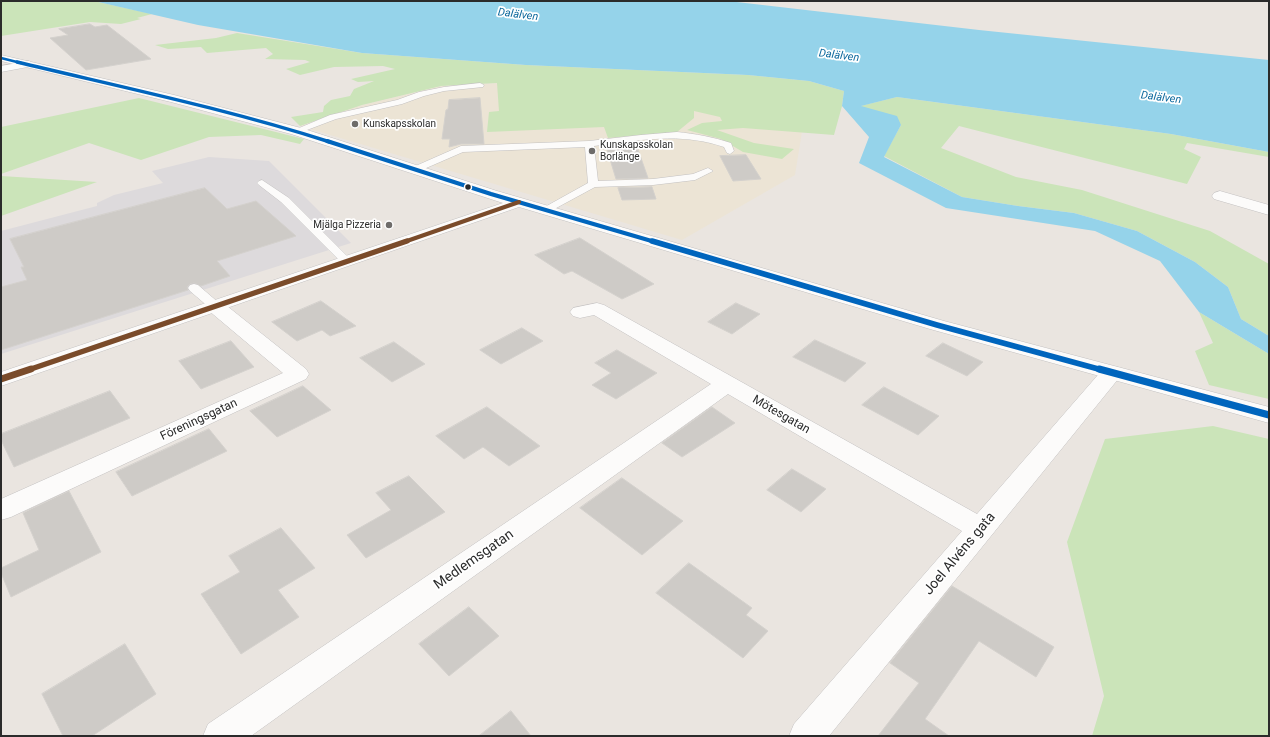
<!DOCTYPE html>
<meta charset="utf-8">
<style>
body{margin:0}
#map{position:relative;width:1270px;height:737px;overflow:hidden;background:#eae5e0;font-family:Roboto,sans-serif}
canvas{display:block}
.frame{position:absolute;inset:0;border:2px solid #2b2b2b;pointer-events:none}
</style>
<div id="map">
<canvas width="1270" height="737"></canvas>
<div class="frame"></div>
</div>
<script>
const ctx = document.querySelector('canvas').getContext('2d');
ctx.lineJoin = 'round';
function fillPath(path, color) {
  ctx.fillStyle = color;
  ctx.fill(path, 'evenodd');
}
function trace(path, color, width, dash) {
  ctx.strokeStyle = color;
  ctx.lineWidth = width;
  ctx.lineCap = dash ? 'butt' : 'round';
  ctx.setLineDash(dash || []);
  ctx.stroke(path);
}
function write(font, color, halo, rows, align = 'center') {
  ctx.font = font + ' Roboto,sans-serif';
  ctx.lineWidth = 3.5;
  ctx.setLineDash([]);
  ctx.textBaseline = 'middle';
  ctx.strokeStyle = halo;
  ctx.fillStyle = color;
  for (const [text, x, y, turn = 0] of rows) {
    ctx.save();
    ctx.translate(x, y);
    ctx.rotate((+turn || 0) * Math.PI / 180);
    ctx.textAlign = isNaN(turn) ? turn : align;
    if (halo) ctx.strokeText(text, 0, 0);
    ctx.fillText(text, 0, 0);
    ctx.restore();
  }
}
const industrial = new Path2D(`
 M209 157 269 161 351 243 1 354V231L97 206V203L114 195 163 183 152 171Z`);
const education = new Path2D(`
 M553 82 803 126 795 175 682 240 300 126 362 105 441 86 498 83Z`);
const green = new Path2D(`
 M1 1H94L152 14 137 18 141 19 121 24 90 22 1 36Z
 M237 33 362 53 526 65 748 75 809 81 844 91 842 106 834 135 743 128 717 130 754 143 794 149 782 159 743 152 721 139 687 130 702 123 722 121 720 117 694 111V118L677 132 608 138 604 127 487 132 489 112 499 111 497 83 441 86 362 105 300 126 291 117 323 112 324 106 331 100 350 96 354 89 374 81 358 82 351 79 395 69 383 66 334 67 300 75 286 69 310 62 305 60 265 59 273 54 266 48 207 53 201 47 168 49 155 45 216 38Z
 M897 97 1171 134 1269 152V157L1187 143 1184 149 1201 157 1187 184 959 126 941 148 1016 177 1082 190 1210 231 1269 264V336L1241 319 1228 287 1195 262 1137 231 1074 213 1018 206 962 197 884 156 901 125 860 106Z
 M139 98 304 139 300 144 261 135 209 137 141 160 89 143 1 174V127Z
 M1 176 97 182 1 216Z
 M1199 312 1269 354V399L1209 385 1195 351 1213 343Z
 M1213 426 1269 439V736H1092L1104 696 1067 542 1105 439Z`);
const water = new Path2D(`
 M94 1H728L979 30 1269 60V152L1171 134 897 97 861 106 897 116 901 125 884 157 962 197 1018 206 1074 213 1137 231 1195 262 1228 287 1241 319 1269 336V354L1199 312 1160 261 1095 231 946 208 859 163 869 137 842 106 844 91 809 81 748 75 526 65 362 53 198 25Z`);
const building = new Path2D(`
 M90 24 95 27 107 25 151 59 86 70 50 38 68 35 59 29Z
 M480 98 484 144H461L449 147 450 139H442L446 110 448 109 449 100Z
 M636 144 648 178 616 179 606 146Z
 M746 155 761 179 733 181 720 156Z
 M652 187 656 199 622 200 618 188Z
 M205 188 227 209 256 201 296 236 217 261 230 276 201 286 194 283 190 284 187 287 188 290 1 350V287L27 280 21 267H24L10 239Z
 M580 238 654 284 622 299 572 271 564 274 535 255Z
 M321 301 356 326 330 336 322 330 297 341 272 322Z
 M736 303 760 314 732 334 708 322Z
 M522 328 543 341 501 364 480 350Z
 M815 340 866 363 845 382 793 357Z
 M231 341 254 367 201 389 179 361Z
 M394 342 425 364 392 382 360 358Z
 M943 343 983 362 967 376 926 356Z
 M617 350 657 373 616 399 592 385 611 373 595 363Z
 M303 386 331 410 277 437 250 411Z
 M884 387 939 416 918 435 862 405Z
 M110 391 130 418 14 467 1 440V434Z
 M487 407 540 446 509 466 483 447 464 459 436 436Z
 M712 407 735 423 682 457 662 443Z
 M209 429 227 451 132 496 116 472Z
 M792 469 826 489 801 512 767 490Z
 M409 476 445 512 366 558 347 535 391 510 376 493Z
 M622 478 683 521 642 555 580 508Z
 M69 491 101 552 11 597 1 573V568L39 550 23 513Z
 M281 528 315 568 278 590 299 617 241 654 201 594 240 572 229 556Z
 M689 563 752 608 746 615 768 631 743 658 656 593Z
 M952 586 1054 647 1036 677 979 641 925 719 949 736H878L919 683 890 663Z
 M469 607 499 636 449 676 419 644Z
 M125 644 156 694 92 736H63L42 694Z
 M511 711 531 736H479Z`);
const lane = new Path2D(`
 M480 83 484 85 483 87 444 91 424 96 402 104 336 119 299 133H293L292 131 330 115 397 100 419 92 444 87Z
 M677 132C696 134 713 137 731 143L734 151 730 154 727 153 724 147C681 132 638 140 594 146L598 181 653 179 693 174 708 168 713 171 695 180 653 185 595 187 547 213 542 210 543 208 588 183 585 147 463 152 417 172 414 173 409 170 411 168 461 146 589 141 641 135Z
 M262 180 289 198 353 262 351 264H343L281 202 259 185 257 183 259 181Z
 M194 284 198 285 219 303 221 306 219 309H211L190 291 188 288 190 285Z`);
const street = new Path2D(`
 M29 61 34 64 33 66 1 72V66Z
 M1220 191 1269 205V215L1214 199 1212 196 1214 193Z
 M215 300 222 302 306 369 309 374 306 379 11 517 1 520V499L283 373 208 310 205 306 208 302Z
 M597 303 604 305 977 514 1104 368 1112 366 1120 368 1123 373 829 736H789L794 724 962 531 728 394 251 736H203L208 724 711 384 594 315 580 318 573 316 570 312 573 308Z`);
const secondary = new Path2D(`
 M1 55 174 95 301 128 497 191 944 321 1269 407V423L930 329 519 207 1 386V372L503 203 291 134 171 102 1 61Z`);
const bus1Far4 = new Path2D(`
 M1 58 21 63`);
const bus1Far3 = new Path2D(`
 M17 62C121 87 227 109 330 142`);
const bus1Far2 = new Path2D(`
 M327 141 491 194 655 242`);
const bus1Far1 = new Path2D(`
 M652 241 937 325 1102 370`);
const bus1 = new Path2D(`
 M1099 369 1269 415`);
const bus2Far2 = new Path2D(`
 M404 242 519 202`);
const bus2Far1 = new Path2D(`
 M28 370 407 241`);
const bus2 = new Path2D(`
 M1 379 31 369`);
const markers = [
 [355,124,4,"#6e6c6a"],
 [592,151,4,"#6e6c6a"],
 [468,187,3.5,"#2b2b2b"],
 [389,225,4,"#6e6c6a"]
];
const farPoinames = [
 ["Kunskapsskolan",363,124],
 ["Kunskapsskolan",600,145],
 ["Borlänge",600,157],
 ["Mjälga Pizzeria",381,225,"right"]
];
const farWaternames = [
 ["Dalälven",518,15,7],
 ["Dalälven",839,56,7],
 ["Dalälven",1161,98,7]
];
const streetNames = [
 ["Mötesgatan",781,415,30],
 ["Föreningsgatan",199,420,-25]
];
const nearStreetnames = [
 ["Joel Alvéns gata",960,554,-50],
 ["Medlemsgatan",474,560,-35]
];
fillPath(industrial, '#dddadc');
fillPath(education, '#ece4d5');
fillPath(green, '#cbe4b9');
fillPath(water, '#95d3ea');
fillPath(building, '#cecbc7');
trace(building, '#d4d1cd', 1);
trace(lane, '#c3c1c1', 1);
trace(street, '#c3c1c1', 1);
trace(secondary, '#c3c1c1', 1);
fillPath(lane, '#fcfbfa');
fillPath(street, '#fcfbfa');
fillPath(secondary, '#fcfbfa');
trace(bus1Far4, '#0065bd', 2.5);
trace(bus1Far3, '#0065bd', 3.5);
trace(bus1Far2, '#0065bd', 4);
trace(bus1Far1, '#0065bd', 5.5);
trace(bus1, '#0065bd', 7);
trace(bus2Far2, '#7a4b2a', 4);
trace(bus2Far1, '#7a4b2a', 5.5);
trace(bus2, '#7a4b2a', 7);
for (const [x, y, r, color] of markers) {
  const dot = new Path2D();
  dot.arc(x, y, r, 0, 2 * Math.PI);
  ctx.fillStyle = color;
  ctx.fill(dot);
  trace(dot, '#fff', 1.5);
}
write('10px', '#2b2b2b', '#fff', farPoinames, 'left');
write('italic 11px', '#0d699d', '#fff', farWaternames);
write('12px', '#2b2b2b', '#fff', streetNames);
write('14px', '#2b2b2b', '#fff', nearStreetnames);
</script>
